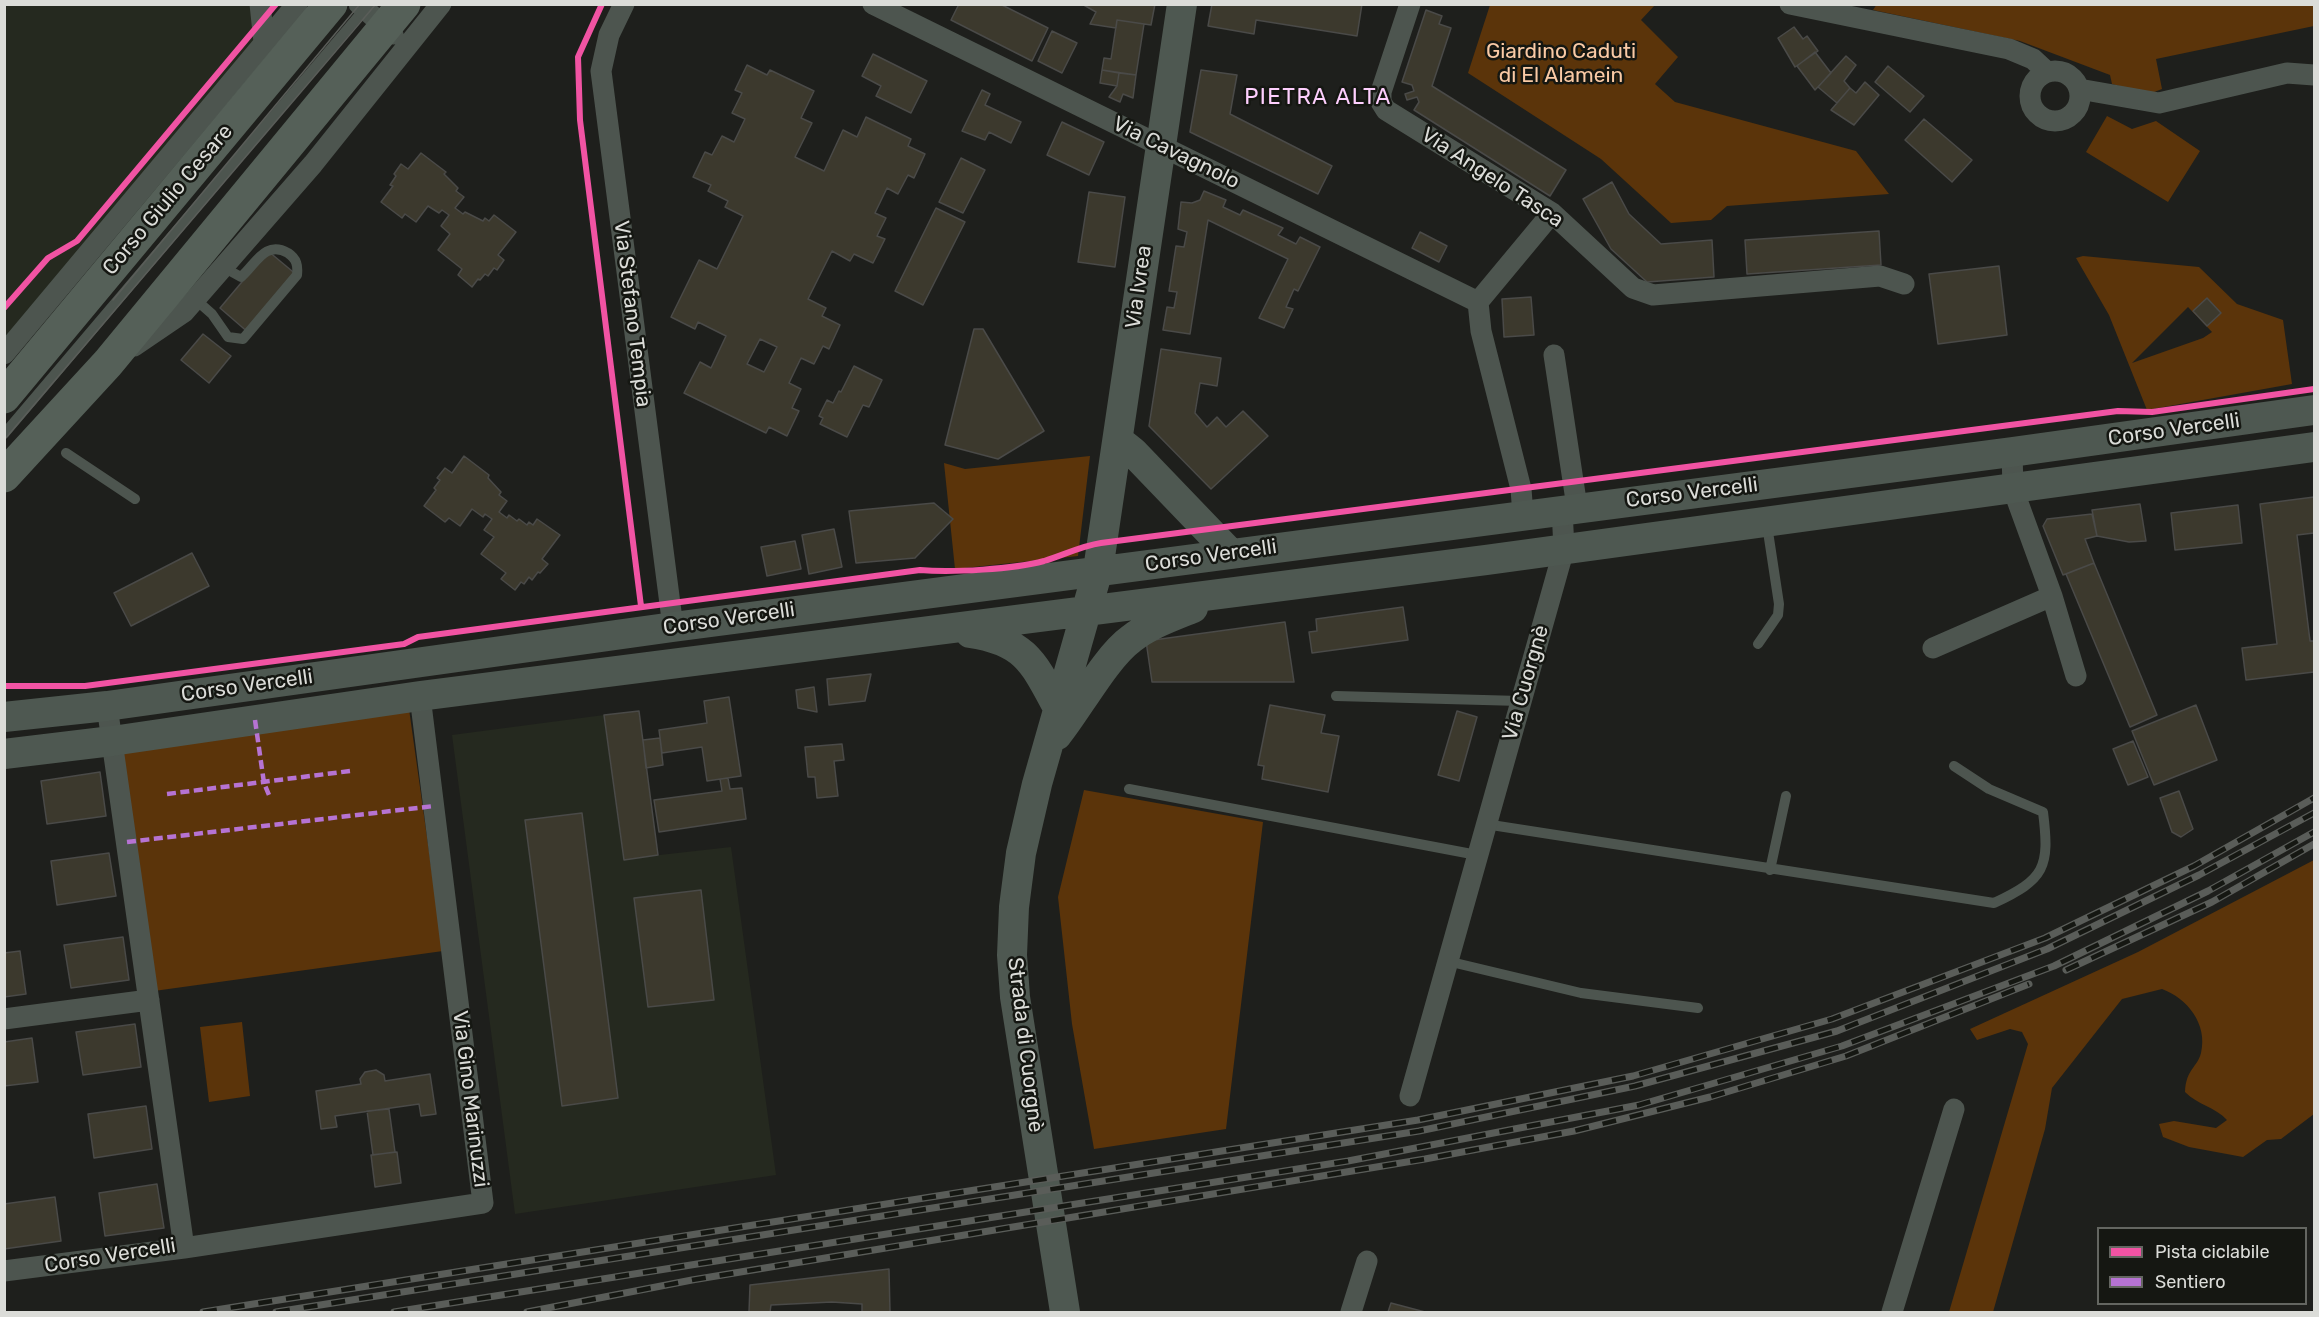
<!DOCTYPE html>
<meta charset="utf-8">
<style>
body{margin:0}
#map{position:relative;width:2319px;height:1317px;overflow:hidden;background:#1e1f1c;font-family:Rubik,sans-serif}
canvas{display:block}
.frame{position:absolute;inset:0;border:6px solid #dbdcd8;pointer-events:none}
.legend{position:absolute;left:2097px;top:1227px;width:210px;height:78px;box-sizing:border-box;background:#151712;border:2px solid #646661;margin:0;padding:8px 10px;list-style:none;font-size:18px;color:#dbdcd8}
.legend li{display:flex;align-items:center;gap:12px;height:30px}
.legend b{width:30px;border:2px solid #646661}
</style>
<div id="map">
<canvas width="2319" height="1317"></canvas>
<div class="frame"></div>
<ul class="legend">
<li><b style="height:8px;background:#f153a3"></b>Pista ciclabile</li>
<li><b style="height:8px;background:#b673d3"></b>Sentiero</li>
</ul>
</div>
<script>
const ctx = document.querySelector('canvas').getContext('2d');
ctx.lineJoin = 'round';
function fillPath(path, color) {
  ctx.fillStyle = color;
  ctx.fill(path, 'evenodd');
}
function trace(path, color, width, dash) {
  ctx.strokeStyle = color;
  ctx.lineWidth = width;
  ctx.lineCap = dash ? 'butt' : 'round';
  ctx.setLineDash(dash || []);
  ctx.stroke(path);
}
function write(font, color, halo, rows, align = 'center') {
  ctx.font = font + ' Rubik,sans-serif';
  ctx.lineWidth = 5;
  ctx.setLineDash([]);
  ctx.textBaseline = 'middle';
  ctx.strokeStyle = halo;
  ctx.fillStyle = color;
  for (const [text, x, y, turn = 0] of rows) {
    ctx.save();
    ctx.translate(x, y);
    ctx.rotate((+turn || 0) * Math.PI / 180);
    ctx.textAlign = isNaN(turn) ? turn : align;
    if (halo) ctx.strokeText(text, 0, 0);
    ctx.fillText(text, 0, 0);
    ctx.restore();
  }
}
const built = new Path2D(`
 M5 5H260L264 42 5 354Z
 M604 715 624 859 731 847 776 1175 515 1214 452 735Z`);
const green = new Path2D(`
 M1877 4H2314V26L2156 59 2162 89 2149 94 2112 84 2110 75 2020 41 1873 10Z
 M1490 5H1655L1641 20 1678 57 1655 84 1675 102 1856 151 1889 194 1727 206 1711 220 1671 223 1601 159 1468 73Z
 M2107 116 2132 129 2156 121 2200 151 2168 202 2086 152Z
 M2083 256 2199 267 2237 304 2283 320 2292 384 2147 410 2109 315 2076 258ZM2188 307 2212 332 2203 338 2132 363Z
 M1090 456 1078 556 955 569 944 463 965 469Z
 M409 709 443 951 154 991 120 749Z
 M1084 790 1263 822 1226 1129 1094 1149 1072 1024 1058 897Z
 M2314 860V1114L2281 1139 2267 1140 2243 1157 2189 1147 2163 1137 2159 1124 2174 1121 2216 1128 2227 1120C2215 1107 2198 1105 2185 1092 2186 1069 2197 1068 2201 1053 2208 1024 2187 998 2162 989L2122 999 2052 1088 2045 1129 1993 1312H1949L2028 1044 2022 1032 2010 1029 1977 1040 1970 1029 2138 952Z
 M242 1022 250 1096 209 1102 200 1027Z`);
const building = new Path2D(`
 M959 4H1000L1048 28 1032 61 951 20Z
 M1082 4H1155L1151 25 1117 20 1116 28 1090 24 1096 12Z
 M1212 4H1362L1357 36 1256 20 1254 34 1208 26Z
 M1426 10 1442 16 1439 24 1451 28 1432 86 1566 170 1550 196 1414 110 1419 102 1417 97 1407 100 1405 94 1414 91 1412 85 1402 82Z
 M1117 20 1144 24 1136 75 1102 70 1104 58 1111 59Z
 M1794 27 1803 39 1807 36 1818 51 1795 67 1778 38Z
 M1052 31 1077 43 1062 73 1038 61Z
 M1815 52 1831 73 1815 90 1797 66Z
 M873 54 927 81 911 113 876 96 881 86 862 76Z
 M1846 56 1856 65 1844 81 1850 88 1837 103 1818 87Z
 M747 65 767 75 770 70 814 91 801 118 812 123 795 157 824 171 843 130 857 137 866 117 911 139 908 146 925 154 914 178 908 175 898 194 887 188 875 213 886 218 877 236 885 239 873 263 854 254 850 261 832 251 808 299 826 308 822 316 840 325 829 349 823 346 814 364 801 358 789 383 801 389 792 408 799 411 787 436 769 427 766 433 684 393 700 362 711 368 726 336 698 322 695 329 671 317 699 260 717 269 743 216 725 207 728 201 708 191 711 185 693 177 705 152 712 155 722 136 734 142 745 119 732 113 742 93 735 90ZM760 339 777 347 764 372 747 364Z
 M1888 66 1924 96 1910 112 1875 82Z
 M1102 70 1119 73 1117 86 1100 83Z
 M1201 70 1237 75 1230 114 1332 166 1318 194 1190 132Z
 M1119 73 1136 75 1133 98 1123 94 1120 102 1109 97 1117 86Z
 M1865 82 1879 95 1854 125 1831 110 1850 88 1856 93Z
 M982 90 990 94 985 105 1021 122 1011 143 989 132 985 140 962 131Z
 M1924 119 1972 160 1952 182 1905 140Z
 M1062 122 1104 142 1089 175 1047 155Z
 M421 153 446 172 444 174 458 188 456 191 464 197 455 208 463 214 465 212 483 221 485 218 489 221 494 215 516 232 498 255 504 260 497 270 494 268 488 276 485 274 480 280 478 279 472 287 458 275 462 269 438 250 450 234 441 226 449 215 442 210 439 213 428 206 416 222 405 214 402 218 381 202 393 186 390 185 396 176 394 174 401 164 408 169Z
 M961 158 985 170 963 213 939 202Z
 M1612 182 1629 214 1661 244 1712 240 1714 277 1647 282 1611 249 1583 199Z
 M1204 191 1226 200 1223 207 1240 215 1243 210 1283 228 1278 235 1296 244 1300 237 1320 247 1298 291 1294 289 1286 307 1293 309 1284 328 1259 318 1288 259 1208 220 1190 334 1163 330 1167 307 1174 308 1177 292 1169 291 1176 246 1184 247 1187 232 1178 229 1181 202 1192 203 1200 200Z
 M1089 192 1125 197 1115 267 1078 262Z
 M936 208 965 222 923 305 895 291Z
 M1879 231 1881 265 1747 274 1745 240Z
 M1420 232 1447 246 1439 262 1412 248Z
 M268 251 298 276 250 334 220 308Z
 M1999 266 2007 335 1938 344 1929 274Z
 M1531 297 1534 335 1504 337 1502 299Z
 M2207 298 2221 313 2207 326 2193 311Z
 M974 329H983L1044 431 998 459 945 445Z
 M203 334 231 356 209 383 181 360Z
 M1161 349 1221 358 1217 386 1200 383 1195 413 1207 427 1217 417 1226 427 1243 411 1268 436 1211 489 1149 426Z
 M854 366 882 380 869 407 863 405 847 437 820 424 823 418 819 416 827 400 833 403 839 391 841 392Z
 M464 456 489 475 488 478 501 492 499 495 507 501 499 512 507 518 509 515 517 521 519 519 527 525 529 522 533 525 537 519 560 535 542 559 548 564 540 573 538 572 532 580 529 577 524 584 521 582 515 590 501 579 506 573 481 554 494 537 484 530 492 519 485 514 483 517 472 509 460 526 449 518 445 522 424 506 436 490 434 488 440 480 437 478 445 468 452 473Z
 M2314 497V533L2297 535 2310 641H2314V672L2246 680 2242 648 2277 644 2260 504Z
 M934 503 953 519 915 558 856 563 849 511Z
 M2140 504 2146 541 2129 542 2097 536 2092 510Z
 M2238 505 2242 543 2175 550 2171 513Z
 M2092 514 2097 536 2085 539 2094 563 2063 575 2043 526 2047 519Z
 M834 529 842 567 809 574 802 535Z
 M795 541 801 569 767 576 761 547Z
 M192 553 209 586 131 626 114 593Z
 M2094 563 2157 715 2130 727 2066 574Z
 M1403 607 1408 640 1312 653 1309 632 1317 631 1316 619Z
 M1285 622 1294 682H1152L1146 641Z
 M871 674 865 701 829 705 827 679Z
 M814 687 817 712 798 708 796 690Z
 M729 697 741 776 707 781 702 747 662 753 659 730 707 723 704 701Z
 M1270 705 1325 715 1321 733 1339 736 1328 792 1262 779 1264 766 1258 765Z
 M2196 705 2217 760 2154 785 2132 731Z
 M639 711 658 855 624 860 604 715Z
 M1457 711 1477 717 1459 781 1438 775Z
 M660 738 663 765 646 768 643 740Z
 M2133 741 2148 777 2128 785 2113 749Z
 M842 744 844 760 834 761 838 796 817 798 815 777H808L805 747Z
 M100 772 106 816 47 824 41 781Z
 M728 778 730 789 742 788 746 819 659 832 654 800 722 791 720 779Z
 M2179 791 2193 829 2181 837 2172 832 2160 798Z
 M582 813 618 1098 562 1106 525 820Z
 M109 853 116 896 57 905 51 861Z
 M701 890 714 1000 648 1007 634 898Z
 M123 937 129 980 71 988 64 945Z
 M20 951 26 994 4 997V953Z
 M135 1024 141 1067 83 1075 76 1032Z
 M32 1038 38 1082 4 1086V1042Z
 M376 1070 384 1075 385 1081 430 1074 436 1114 421 1116 419 1104 335 1116 337 1127 321 1129 316 1091 361 1084 360 1079 365 1072Z
 M146 1106 152 1149 94 1158 88 1114Z
 M389 1109 395 1152 373 1155 367 1111Z
 M397 1152 401 1183 375 1187 371 1155Z
 M157 1184 164 1228 105 1236 99 1193Z
 M55 1197 61 1241 4 1249V1204Z
 M889 1269 890 1312H862V1304L832 1302 771 1305 770 1312H749L750 1285Z
 M1391 1303 1425 1312H1388Z`);
const lane = new Path2D(`
 M195 299 212 314 228 337 243 339 297 275C298 266 297 259 288 253 265 240 256 264 241 277L223 267
 M4 434 367 6
 M66 453 135 499
 M1758 644 1778 615 1779 604 1767 525
 M1336 696 1520 701
 M1129 789 1477 855
 M1485 824 1994 903C2045 879 2050 868 2043 812L1989 789 1954 766
 M1770 870 1786 796
 M1447 961 1581 993 1698 1008`);
const street = new Path2D(`
 M260 4 264 42
 M359 4 393 34
 M624 4 609 35 601 71 673 627
 M873 4 1478 302 1481 331 1521 489 1523 515
 M1410 4 1381 92V102L1386 110 1552 213 1633 288 1653 295 1880 276 1904 284
 M1790 4 2009 49 2033 59 2047 72
 M2030 96a25 25 0 1 1 50 0a25 25 0 1 1-50 0Z
 M2079 89 2159 103 2287 73 2314 75
 M1478 302 1552 213
 M134 346 184 312 313 164 441 4
 M4 354 297 4
 M1554 355 1577 507
 M2012 452 2013 489 2052 596 2076 676
 M1933 648 2052 596
 M107 706 184 1248
 M4 1019 149 1000
 M1410 1096 1564 549 1562 509
 M4 1271 184 1248 483 1203 420 696
 M1351 1312 1367 1261
 M1892 1312 1954 1109`);
const secondary = new Path2D(`
 M1118 440 1133 452 1230 553
 M970 633C1025 641 1034 663 1058 708
 M4 717 107 706 673 627 2012 452 2314 410
 M1057 735C1078 709 1106 657 1131 639 1150 624 1171 617 1193 608
 M4 754 112 741 420 696 1486 560 2314 447
 M1065 1312 1015 997 1012 955 1014 907 1021 853 1037 784 1098 570 1182 4`);
const primary = new Path2D(`
 M4 397 331 4
 M4 476 108 363 404 4`);
const tram = new Path2D(`
 M113 300 360 4
 M4 440 376 4`);
const rail = new Path2D(`
 M2066 970 2212 902 2314 844
 M203 1312 1418 1120 1633 1076 1832 1019 2045 938 2194 866 2314 798
 M276 1312 1419 1131 1635 1086 1837 1031 2047 949 2199 875 2314 813
 M394 1312 1348 1161 1639 1105 1842 1046 2054 966 2208 891 2314 832
 M527 1312 692 1280 1425 1159 1574 1131 1710 1097 1846 1056 2029 984`);
const quiet = new Path2D(`
 M255 720 264 783 269 795
 M167 794 350 771
 M127 842 434 806`);
const cycleway = new Path2D(`
 M602 4 578 57 580 120 641 606
 M4 308 48 258 77 241 276 4
 M4 686H85L404 644 418 637 920 570C952 573 1014 569 1044 561 1064 555 1081 546 1101 543L2118 411 2152 412 2314 389`);
const parkNames = [
 ["Giardino Caduti",1561,52],
 ["di El Alamein",1561,76]
];
const streetNames = [
 ["Via Cavagnolo",1176,153,26],
 ["Via Angelo Tasca",1492,178,33],
 ["Corso Giulio Cesare",168,200,-50],
 ["Via Ivrea",1139,287,-82],
 ["Via Stefano Tempia",632,314,83],
 ["Corso Vercelli",2174,430,-8],
 ["Corso Vercelli",1692,493,-7],
 ["Corso Vercelli",1211,556,-8],
 ["Corso Vercelli",729,619,-8],
 ["Via Cuorgnè",1526,683,-74],
 ["Corso Vercelli",247,686,-8],
 ["Strada di Cuorgnè",1025,1045,83],
 ["Via Gino Marinuzzi",470,1099,83],
 ["Corso Vercelli",110,1256,-9]
];
const neighbourhoodNames = [
 ["PIETRA ALTA",1318,98]
];
fillPath(built, '#25291f');
fillPath(green, '#5b340a');
fillPath(building, '#3c392d');
trace(building, '#4a4a48', 1.5);
trace(lane, '#4d554f', 10);
trace(street, '#4d554f', 21);
trace(secondary, '#4e5851', 30);
trace(primary, '#556058', 33);
trace(tram, '#5a5d59', 1.5);
trace(rail, '#5a5d59', 7);
trace(rail, '#151712', 4.5, [14]);
trace(quiet, '#b673d3', 4.5, [9, 4.5]);
trace(cycleway, '#f153a3', 6);
write('21px', '#facaa5', '#151712', parkNames);
write('21px', '#dbdcd8', '#151712', streetNames);
ctx.letterSpacing = '1.5px';
write('22px', '#fecffe', '#151712', neighbourhoodNames);
ctx.letterSpacing = '0px';
</script>
